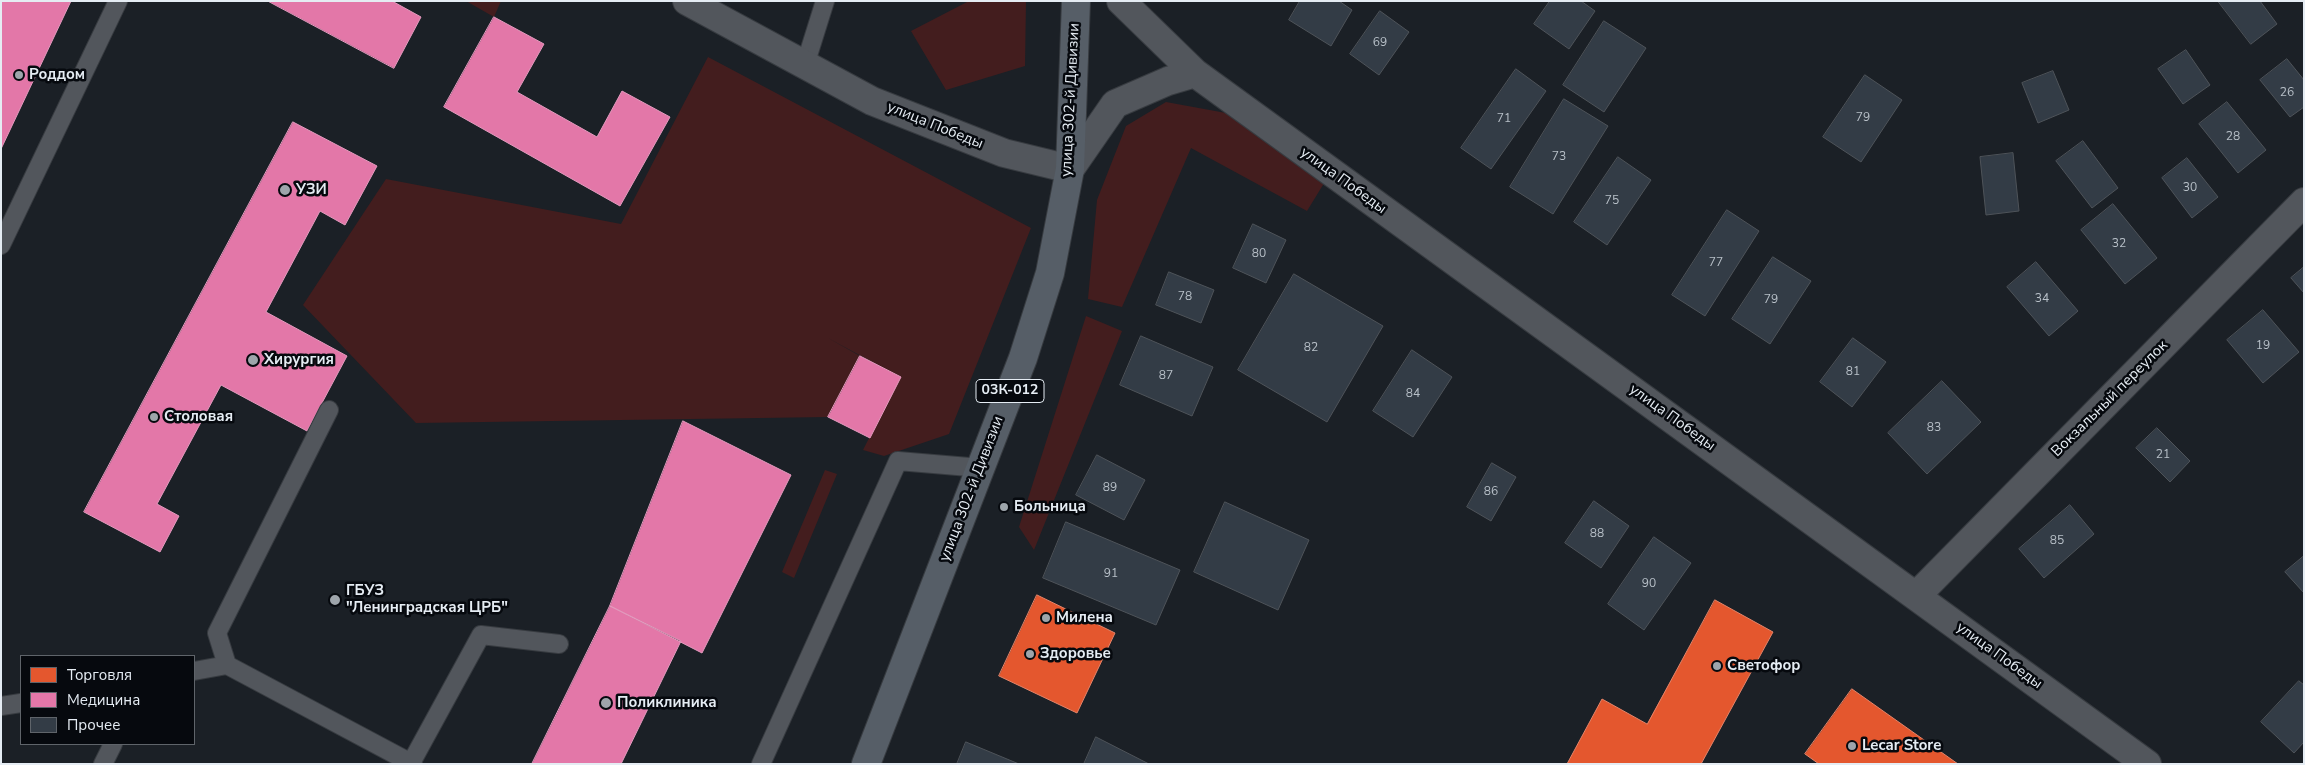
<!DOCTYPE html>
<meta charset="utf-8">
<style>
body{margin:0}
#map{position:relative;width:2305px;height:765px;overflow:hidden;background:#1b2026;font-family:"Nunito Sans",sans-serif}
canvas{display:block}
.frame{position:absolute;inset:0;border:2px solid #e5ecf3;pointer-events:none}
.legend{position:absolute;left:20px;top:655px;width:175px;height:90px;box-sizing:border-box;background:#06090e;border:1px solid #5f646a;margin:0;padding:6px 9px;list-style:none;font-size:15px;color:#e5ecf3}
.legend li{display:flex;align-items:center;gap:10px;height:25px}
.legend b{width:25px;border:1px solid #5f646a}
</style>
<div id="map">
<canvas width="2305" height="765"></canvas>
<div class="frame"></div>
<ul class="legend">
<li><b style="height:14px;background:#e4572e"></b>Торговля</li>
<li><b style="height:14px;background:#e377a8"></b>Медицина</li>
<li><b style="height:14px;background:#333c46"></b>Прочее</li>
</ul>
</div>
<script>
const ctx = document.querySelector('canvas').getContext('2d');
ctx.lineJoin = 'round';
function fillPath(path, color) {
  ctx.fillStyle = color;
  ctx.fill(path, 'evenodd');
}
function trace(path, color, width, dash) {
  ctx.strokeStyle = color;
  ctx.lineWidth = width;
  ctx.lineCap = dash ? 'butt' : 'round';
  ctx.setLineDash(dash || []);
  ctx.stroke(path);
}
function write(font, color, halo, rows, align = 'center') {
  ctx.font = font + ' "Nunito Sans",sans-serif';
  ctx.lineWidth = 5;
  ctx.setLineDash([]);
  ctx.textBaseline = 'middle';
  ctx.strokeStyle = halo;
  ctx.fillStyle = color;
  for (const [text, x, y, turn = 0] of rows) {
    ctx.save();
    ctx.translate(x, y);
    ctx.rotate((+turn || 0) * Math.PI / 180);
    ctx.textAlign = isNaN(turn) ? turn : align;
    if (halo) ctx.strokeText(text, 0, 0);
    ctx.fillText(text, 0, 0);
    ctx.restore();
  }
}
const green = new Path2D(`
 M466 1H501L494 17Z
 M969 1H1026L1025 66 946 90 911 31Z
 M708 57 1031 228 949 434 884 456 863 450 900 377 828 338 860 356 828 417 416 423 303 305 386 179 621 224Z
 M1166 102 1226 113 1326 180 1307 211 1191 148 1122 307 1088 299 1097 200 1126 126Z
 M1086 316 1122 331 1034 550 1019 527Z
 M825 470 837 474 794 578 782 572Z`);
const shops = new Path2D(`
 M1037 595 1115 633 1077 713 999 676Z
 M1715 600 1773 632 1701 764H1567L1602 699 1647 724Z
 M1852 689 1958 764H1819L1805 754Z`);
const health = new Path2D(`
 M1 1H71L1 149Z
 M268 1H392L421 17 394 68Z
 M494 17 544 44 517 92 597 137 622 91 670 117 620 206 444 107Z
 M293 122 377 166 345 225 320 211 266 312 347 356 307 431 221 385 157 504 179 516 160 552 84 512Z
 M860 356 901 377 870 438 828 417Z
 M683 421 791 475 702 653 610 606Z
 M610 606 681 641 621 764H532Z`);
const building = new Path2D(`
 M1300 1H1339L1352 10 1331 46 1289 20Z
 M1550 1H1581L1595 11 1569 49 1534 24Z
 M2218 1H2260L2277 24 2251 44Z
 M1380 11 1409 32 1379 75 1350 54Z
 M1604 21 1646 48 1604 112 1563 85Z
 M2186 50 2210 85 2183 104 2158 69Z
 M2287 59 2304 80V107L2290 117 2260 80Z
 M1516 69 1546 91 1491 169 1461 148Z
 M2053 71 2069 110 2038 123 2022 83Z
 M1865 75 1902 100 1861 162 1823 137Z
 M1564 99 1608 126 1553 214 1510 187Z
 M2227 102 2266 150 2238 173 2199 124Z
 M2083 141 2118 188 2092 208 2056 161Z
 M2013 153 2019 211 1986 215 1980 157Z
 M1618 157 1651 180 1607 245 1574 222Z
 M2187 158 2218 197 2192 218 2162 178Z
 M2113 204 2157 258 2125 284 2081 230Z
 M1727 210 1759 231 1705 316 1672 295Z
 M1253 224 1286 240 1266 283 1233 268Z
 M1773 257 1811 281 1770 344 1732 319Z
 M2036 262 2078 311 2049 336 2007 287Z
 M2304 267V293L2291 278Z
 M1169 272 1214 290 1201 323 1156 305Z
 M1294 274 1383 326 1327 422 1238 370Z
 M2263 310 2299 352 2263 383 2227 340Z
 M1141 336 1213 367 1192 416 1120 385Z
 M1853 338 1886 362 1852 407 1820 382Z
 M1412 350 1452 377 1413 437 1373 411Z
 M1942 381 1981 422 1927 474 1888 433Z
 M2157 428 2190 461 2170 482 2136 448Z
 M1097 455 1145 480 1124 520 1076 495Z
 M1492 463 1516 477 1491 521 1467 507Z
 M1594 501 1629 526 1601 568 1565 543Z
 M1225 502 1309 540 1278 610 1194 572Z
 M2070 505 2094 534 2044 578 2019 549Z
 M1066 522 1180 570 1156 625 1043 578Z
 M1654 537 1691 563 1644 630 1608 604Z
 M2304 556V593L2285 572Z
 M2299 681 2304 685V742L2294 753 2261 722Z
 M1096 737 1149 764H1084Z
 M966 742 1019 764H957Z`);
const lane = new Path2D(`
 M805 65 825 1
 M1 245 118 1
 M227 665 217 633 329 410
 M194 671 227 665 413 764
 M1 706 21 703
 M411 763 481 635 559 644
 M103 764 113 744
 M761 764 898 461 981 468`);
const street = new Path2D(`
 M687 1 872 101 1004 153 1070 169 1115 104 1168 81 1195 73
 M1121 1 1195 73 2147 764
 M1917 595 2304 202`);
const primary = new Path2D(`
 M866 764 1023 358 1050 273 1070 169 1076 1`);
const markers = [
 [19,75,5,"#9ea5ab"],
 [285,190,6,"#9ea5ab"],
 [253,360,6,"#9ea5ab"],
 [154,417,5,"#9ea5ab"],
 [1004,507,5,"#9ea5ab"],
 [335,600,6,"#9ea5ab"],
 [1046,618,5,"#9ea5ab"],
 [1030,654,5,"#9ea5ab"],
 [1717,666,5,"#9ea5ab"],
 [606,703,6,"#9ea5ab"],
 [1852,746,5,"#9ea5ab"]
];
const numberNames = [
 ["69",1380,43],
 ["26",2287,93],
 ["79",1863,118],
 ["71",1504,119],
 ["28",2233,137],
 ["73",1559,157],
 ["30",2190,188],
 ["75",1612,201],
 ["32",2119,244],
 ["80",1259,254],
 ["77",1716,263],
 ["78",1185,297],
 ["34",2042,299],
 ["79",1771,300],
 ["19",2263,346],
 ["82",1311,348],
 ["81",1853,372],
 ["87",1166,376],
 ["84",1413,394],
 ["83",1934,428],
 ["21",2163,455],
 ["89",1110,488],
 ["86",1491,492],
 ["88",1597,534],
 ["85",2057,541],
 ["91",1111,574],
 ["90",1649,584]
];
const shields = [
 [1010,391,68]
];
const shieldNames = [
 ["03К-012",1010,391]
];
const poiNames = [
 ["Роддом",29,75],
 ["УЗИ",296,190],
 ["Хирургия",264,360],
 ["Столовая",164,417],
 ["Больница",1014,507],
 ["ГБУЗ",346,591],
 ["\"Ленинградская ЦРБ\"",346,608],
 ["Милена",1056,618],
 ["Здоровье",1040,654],
 ["Светофор",1727,666],
 ["Поликлиника",617,703],
 ["Lecar Store",1862,746]
];
const streetNames = [
 ["улица 302-й Дивизии",1071,100,-87],
 ["улица Победы",935,126,22],
 ["улица Победы",1343,181,36],
 ["Вокзальный переулок",2110,399,-45],
 ["улица Победы",1672,418,36],
 ["улица 302-й Дивизии",972,489,-69],
 ["улица Победы",1999,656,36]
];
fillPath(green, '#431d1e');
fillPath(shops, '#e4572e');
trace(shops, '#e48469', 1);
fillPath(health, '#e377a8');
trace(health, '#e49abe', 1);
fillPath(building, '#333c46');
trace(building, '#4e5359', 1);
trace(lane, '#373b40', 20);
trace(street, '#373b40', 30);
trace(primary, '#373b40', 30);
trace(lane, '#52565c', 18);
trace(street, '#52565c', 28);
trace(primary, '#565e67', 28);
for (const [x, y, r, color] of markers) {
  const dot = new Path2D();
  dot.arc(x, y, r, 0, 2 * Math.PI);
  ctx.fillStyle = color;
  ctx.fill(dot);
  trace(dot, '#06090e', 2);
}
write('12px', '#b8c0c8', null, numberNames);
for (const [x, y, w] of shields) {
  const box = new Path2D();
  box.roundRect(x - w / 2, y - 11.5, w, 23, 4);
  ctx.fillStyle = '#06090e';
  ctx.fill(box);
  trace(box, '#e5ecf3', 1);
}
write('bold 14px', '#e5ecf3', null, shieldNames);
write('bold 15px', '#e5ecf3', '#06090e', poiNames, 'left');
write('15px', '#e5ecf3', '#06090e', streetNames);
</script>
